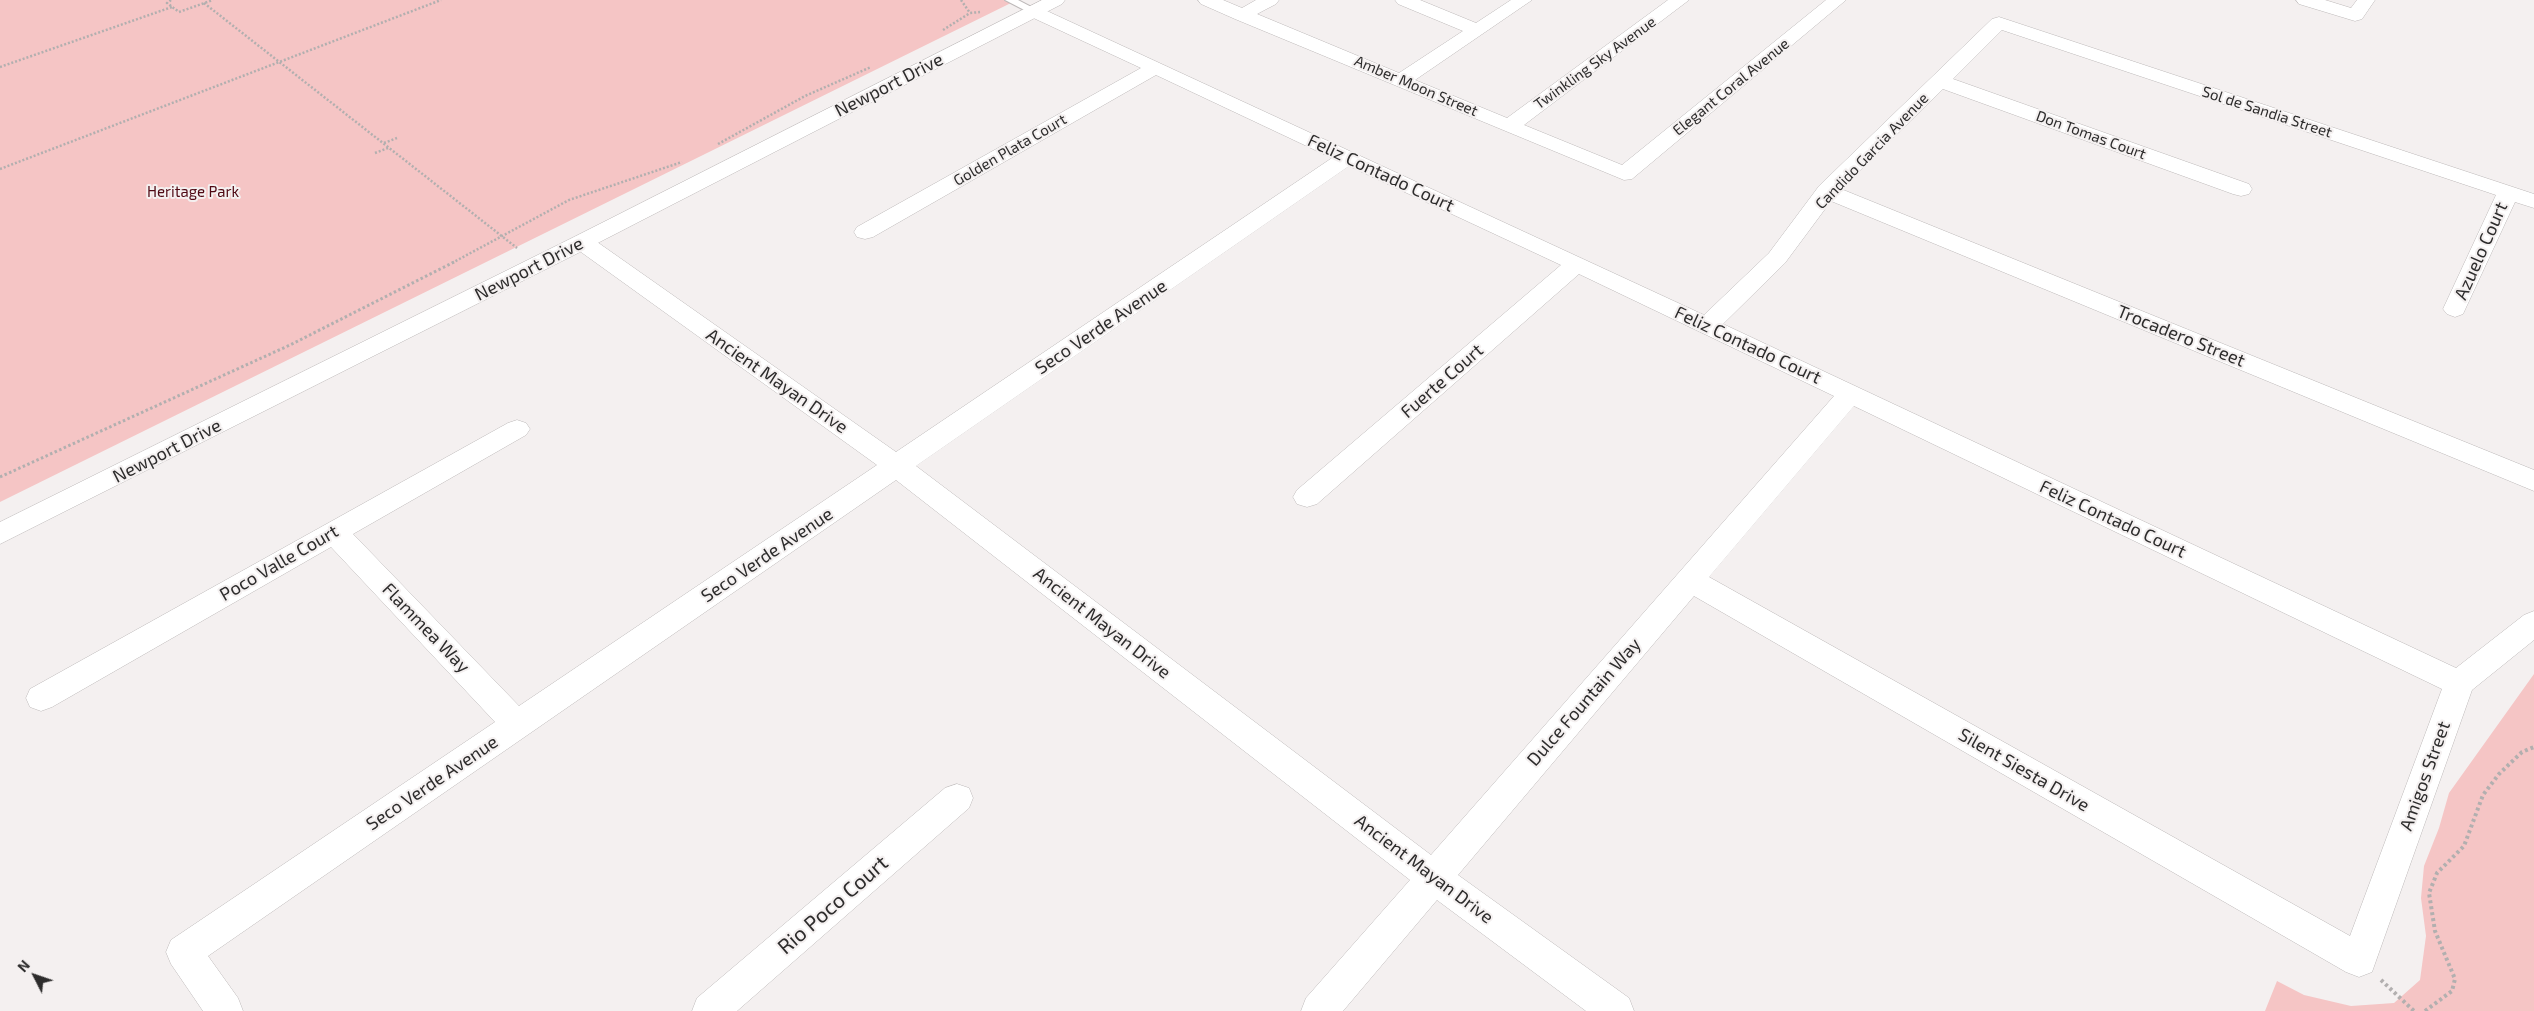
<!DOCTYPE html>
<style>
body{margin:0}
#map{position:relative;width:2534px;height:1011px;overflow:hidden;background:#f4f0f0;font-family:"Exo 2",sans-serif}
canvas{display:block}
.north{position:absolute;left:10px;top:951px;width:50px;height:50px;-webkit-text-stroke:4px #f4f0f0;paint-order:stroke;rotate:311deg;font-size:14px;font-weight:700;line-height:20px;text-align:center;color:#2d2c2c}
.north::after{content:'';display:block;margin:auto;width:18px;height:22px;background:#2d2c2c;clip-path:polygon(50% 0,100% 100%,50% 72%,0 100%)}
</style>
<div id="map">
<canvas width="2534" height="1011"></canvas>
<div class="north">N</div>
</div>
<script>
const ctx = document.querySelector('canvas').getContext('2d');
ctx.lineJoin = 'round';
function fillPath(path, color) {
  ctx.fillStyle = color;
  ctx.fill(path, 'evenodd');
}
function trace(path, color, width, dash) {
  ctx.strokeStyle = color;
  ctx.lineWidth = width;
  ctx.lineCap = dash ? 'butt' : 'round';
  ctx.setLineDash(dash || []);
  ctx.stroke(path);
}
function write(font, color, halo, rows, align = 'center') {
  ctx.font = font + ' "Exo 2",sans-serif';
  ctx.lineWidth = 4;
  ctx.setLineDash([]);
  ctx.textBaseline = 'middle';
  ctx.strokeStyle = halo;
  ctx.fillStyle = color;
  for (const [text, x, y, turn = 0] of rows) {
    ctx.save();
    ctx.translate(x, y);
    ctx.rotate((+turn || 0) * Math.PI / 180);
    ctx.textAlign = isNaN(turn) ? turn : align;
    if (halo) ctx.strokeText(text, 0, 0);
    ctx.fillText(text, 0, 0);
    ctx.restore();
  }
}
const green = new Path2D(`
 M0 0H1017L0 502Z
 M2534 674V1011H2265L2277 981 2304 995 2351 1006 2394 1003 2420 980 2426 936 2421 898 2424 866 2439 828 2449 793Z`);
const pathFar2 = new Path2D(`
 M171 0 167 3 179 12 213 0
 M961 0 970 13 980 12
 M204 3 517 248
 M943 30 970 13
 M0 67 172 7
 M384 143 397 138
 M718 144 805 96 871 67
 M375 153 388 148
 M0 169 441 0
 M452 263 569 200 682 162`);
const pathFar1 = new Path2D(`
 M0 477 290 345 454 262`);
const path = new Path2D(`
 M2381 980 2414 1011
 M2425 1011 2452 991 2455 979 2435 931 2429 893 2437 873 2464 846 2483 795 2499 774 2522 752 2534 747`);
const service = new Path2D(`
 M1005 0H1018L1039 11 1030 13Z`);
const minor = new Path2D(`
 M1198 0H1223L1242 8 1256 0H1279L1276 4 1257 14 1399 73 1463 31 1398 4 1395 0H1420L1476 23 1511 0H1532L1415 80 1507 118 1668 0H1689L1524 125 1622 165 1826 0H1846L1632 179 1624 180 1235 19 1201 4Z
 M2296 0H2325L2351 8 2357 0H2375L2362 19 2355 21 2299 4Z
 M1034 5 1704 315 1769 253 1819 186 1992 19 1999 17 2534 194V208L2515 202 2463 314 2455 317 2447 314 2443 309 2496 195 2002 30 1953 79 2249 184 2252 189 2249 194 2241 196 2233 194 1943 89 1841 189 2534 470V491L1831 201 1785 263 1723 324 2456 668 2524 615 2534 611V640L2472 690 2372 972 2359 977 2346 972 1694 596 1458 875 1629 998 1634 1011H1586L1437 900 1343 1011H1301L1306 998 1410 880 896 480 208 956 238 998 243 1011H203L171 964 166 952 171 940 495 722 331 547 52 707 41 711 30 707 26 698 30 689 508 423 517 420 526 423 530 429 526 435 353 534 519 706 877 465 574 247 571 242 574 237 582 235 590 237 896 452 1332 158 1156 75 873 237 865 239 857 237 854 232 857 227 1141 68 1027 15 1025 11 1027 7ZM1349 166 1561 265 1297 490 1293 497 1297 504 1307 507 1317 504 1579 274 1834 396 1431 855 916 466ZM1854 406 2442 689 2350 936 1709 577Z
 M957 784 969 788 973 798 969 808 737 1011H692L697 998 945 788Z`);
const tertiary = new Path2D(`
 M1042 0H1065L1062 4 590 247 0 544V522L574 237Z`);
const farStreetnames = [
 ["Twinkling Sky Avenue",1595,63,-36],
 ["Amber Moon Street",1416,86,23],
 ["Elegant Coral Avenue",1731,87,-39],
 ["Sol de Sandia Street",2267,112,18],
 ["Don Tomas Court",2091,135,20],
 ["Golden Plata Court",1010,150,-30],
 ["Candido Garcia Avenue",1872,151,-46]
];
const farParknames = [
 ["Heritage Park",193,192]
];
const streetNames = [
 ["Newport Drive",889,85,-27],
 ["Feliz Contado Court",1381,173,25],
 ["Azuelo Court",2481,251,-66],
 ["Newport Drive",529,269,-27],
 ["Seco Verde Avenue",1101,327,-34],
 ["Trocadero Street",2181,336,22],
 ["Feliz Contado Court",1748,345,25],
 ["Ancient Mayan Drive",777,381,35],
 ["Fuerte Court",1442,381,-41],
 ["Newport Drive",167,451,-27],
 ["Feliz Contado Court",2113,519,25],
 ["Seco Verde Avenue",767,555,-34],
 ["Poco Valle Court",279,563,-30],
 ["Ancient Mayan Drive",1102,623,38],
 ["Flammea Way",426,628,46],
 ["Dulce Fountain Way",1584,702,-49],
 ["Silent Siesta Drive",2024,770,30],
 ["Amigos Street",2425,776,-70],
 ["Seco Verde Avenue",432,783,-34],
 ["Ancient Mayan Drive",1424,869,37]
];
const nearStreetnames = [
 ["Rio Poco Court",833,905,-41]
];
fillPath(green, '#f5c5c5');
trace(service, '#bdb9b9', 2);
trace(minor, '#bdb9b9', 1);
trace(tertiary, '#bdb9b9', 1);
trace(pathFar2, '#b2afaf', 2.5, [2, 2]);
trace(pathFar1, '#b2afaf', 3, [2.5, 2.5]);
trace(path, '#b2afaf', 4, [3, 3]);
fillPath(service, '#fff');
fillPath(minor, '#fff');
fillPath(tertiary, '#fff');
write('15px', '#2d2c2c', '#f4f0f0', farStreetnames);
write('15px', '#4f0914', '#f4f0f0', farParknames);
write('18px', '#2d2c2c', '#f4f0f0', streetNames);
write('21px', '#2d2c2c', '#f4f0f0', nearStreetnames);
</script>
